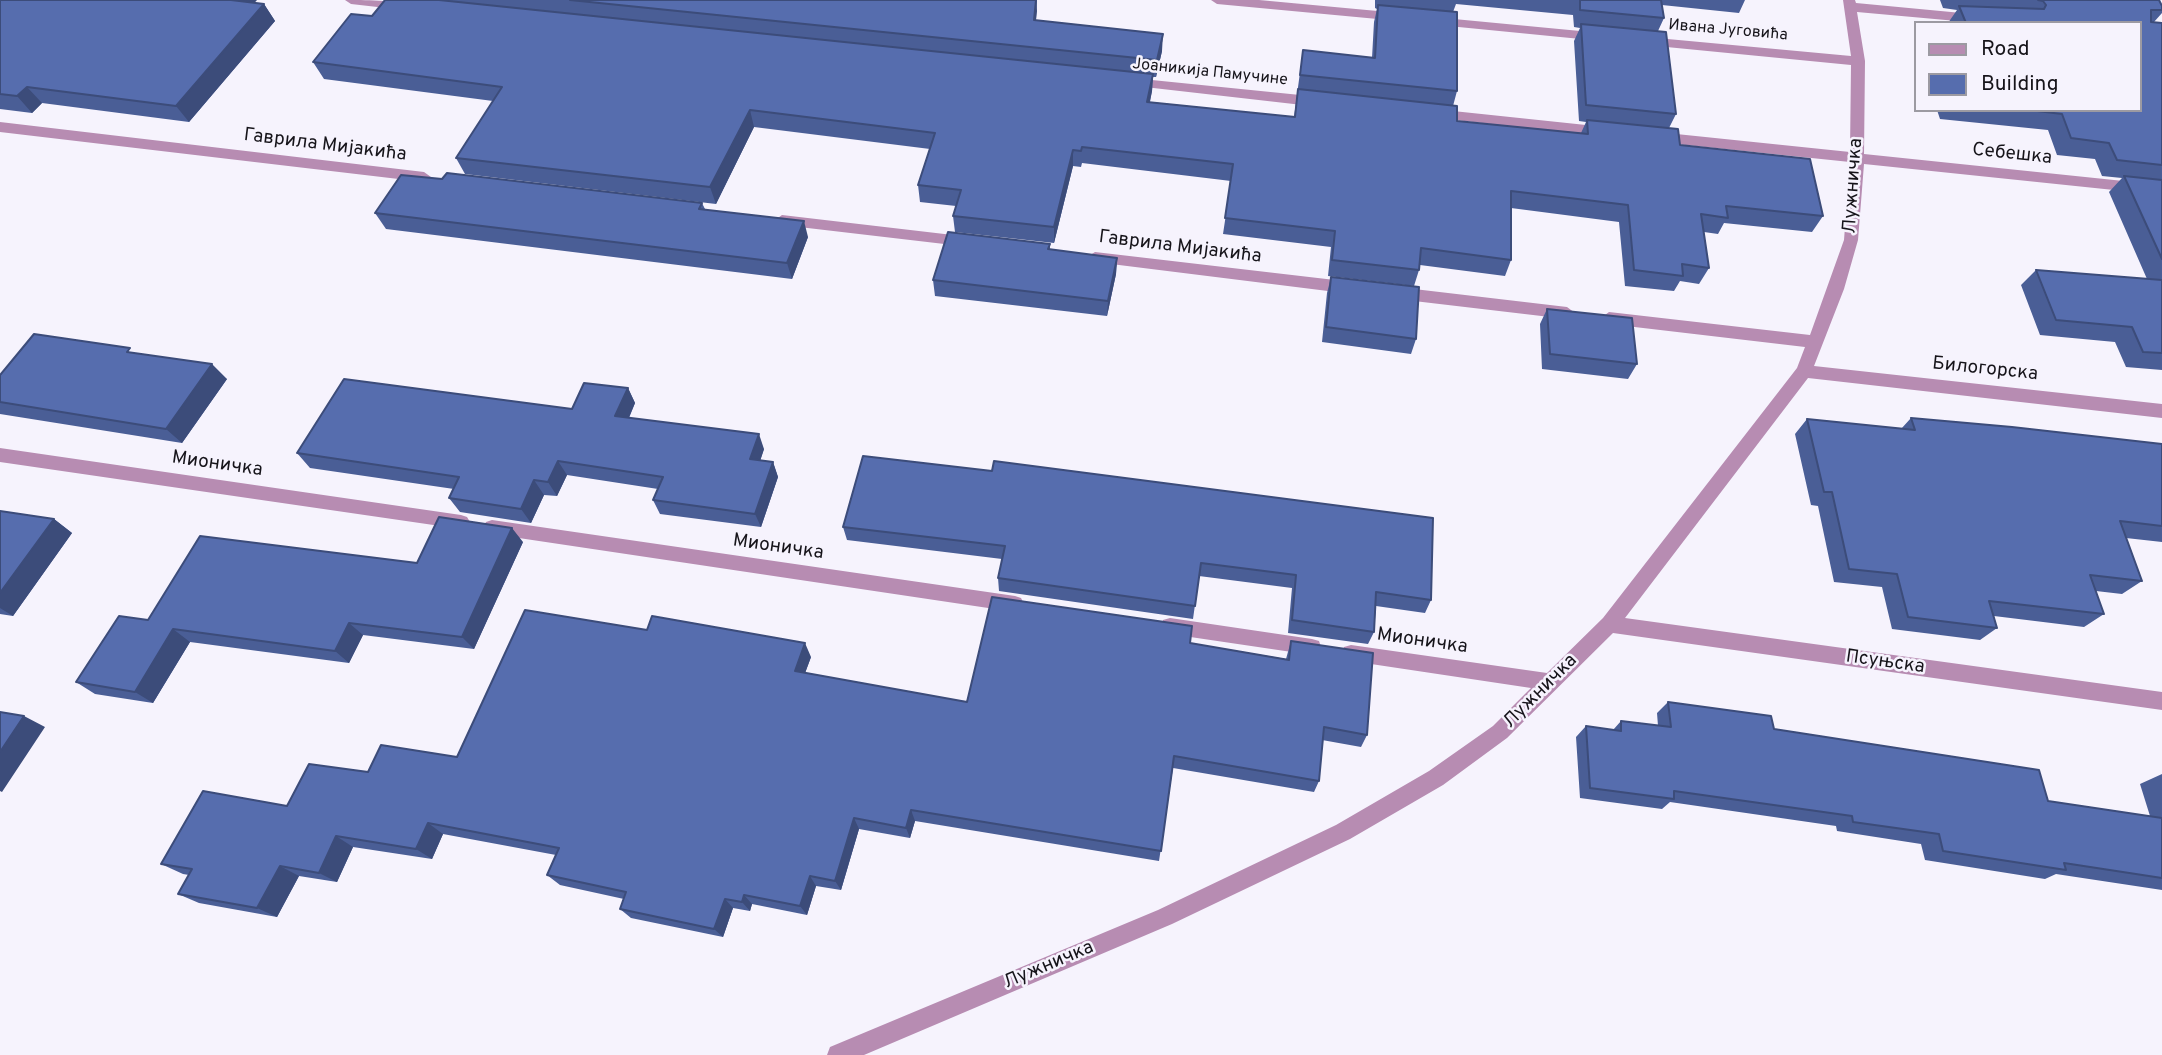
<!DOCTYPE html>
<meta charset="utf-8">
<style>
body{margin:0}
#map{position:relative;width:2162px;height:1055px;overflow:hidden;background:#f6f3fd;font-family:Overpass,sans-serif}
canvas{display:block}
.legend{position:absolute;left:1914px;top:21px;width:228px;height:91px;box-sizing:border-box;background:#f6f3fd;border:2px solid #9c9aa2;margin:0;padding:9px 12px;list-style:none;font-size:21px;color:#16141a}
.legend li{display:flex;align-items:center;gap:14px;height:35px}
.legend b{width:35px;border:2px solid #9c9aa2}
</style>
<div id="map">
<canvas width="2162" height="1055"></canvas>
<ul class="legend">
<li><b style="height:9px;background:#b78cb2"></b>Road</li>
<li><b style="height:19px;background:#566dae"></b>Building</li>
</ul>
</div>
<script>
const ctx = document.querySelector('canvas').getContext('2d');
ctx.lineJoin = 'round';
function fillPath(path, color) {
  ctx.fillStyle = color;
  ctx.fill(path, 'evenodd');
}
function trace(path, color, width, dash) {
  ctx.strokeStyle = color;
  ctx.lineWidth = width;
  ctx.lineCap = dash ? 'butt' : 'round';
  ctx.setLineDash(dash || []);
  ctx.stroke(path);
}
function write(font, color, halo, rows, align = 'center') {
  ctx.font = font + ' Overpass,sans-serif';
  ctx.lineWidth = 5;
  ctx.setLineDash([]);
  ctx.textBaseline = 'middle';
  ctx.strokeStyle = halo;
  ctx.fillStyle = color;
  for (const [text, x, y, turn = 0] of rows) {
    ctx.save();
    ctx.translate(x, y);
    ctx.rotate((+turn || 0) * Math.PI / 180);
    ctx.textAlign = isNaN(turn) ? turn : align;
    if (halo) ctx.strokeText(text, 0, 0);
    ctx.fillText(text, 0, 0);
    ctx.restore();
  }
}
const minor = new Path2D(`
 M345 0C363 0 396 0 410 6L404 10 351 4Z
 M1211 0H1259L1399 13 1405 17 1399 21 1217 4Z
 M1843 0H1855L1856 3 2025 19 2031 23H1979L1857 12 1865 61 1864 154 2162 185V195L1864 164 1858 240 1844 289 1814 366 2162 404V418L1808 378 1625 618 2162 692V710L1613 633 1507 738 1443 785 1350 839 1172 924 864 1055H827L830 1047 1158 910 1336 825 1429 771 1493 726 1531 688 1351 661 1344 659 1342 653 1344 647 1351 645 1547 673 1603 618 1797 368 1805 347 1609 324 1601 318 1609 312 1810 335 1844 240 1850 162 1657 142 1650 137 1657 132 1850 152 1851 65 1646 45 1639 41 1646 37 1851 56Z
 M1433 17 1601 33 1608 37 1601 41 1428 24V18Z
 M1132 78 1320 97 1327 102 1320 107 1127 85 1125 82Z
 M1434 109 1605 127 1612 132 1605 137 1429 117V111Z
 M0 122 424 172 431 177 424 182 0 132Z
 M782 215 970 237 977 242 970 247 782 225 775 220Z
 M1095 252 1352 282 1360 288 1352 294 1095 262 1087 257Z
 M1397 287 1567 307 1575 313 1567 319 1397 299 1389 293Z
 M0 448 461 515 467 517 470 522 467 527 461 529 0 462Z
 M492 520 1015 596 1021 598 1024 604 1021 610 1015 612 492 534 486 532 483 527 486 522Z
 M1170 618 1312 639 1319 641 1321 647 1319 653 1312 655 1170 634 1163 632 1161 626 1163 620Z`);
const wall = new Path2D(`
 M0 0 254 3 264 4 275 21 189 122 42 103 32 113 0 109Z
 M385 0H1037L1036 20 1162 51 1156 77H1153L1152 91 1150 102 1294 117 1303 50 1372 58 1374 22 1377 9 1375 8V0H1745L1739 13 1662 5 1664 18 1658 31 1676 114 1669 128 1680 145 1823 216 1812 232 1724 223 1718 234 1704 232 1709 268 1699 284 1680 281 1674 291 1625 286 1619 222 1511 208V260L1505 276 1420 265 1419 270 1414 286 1328 276 1331 247 1223 234 1231 181 1082 163 1081 167 1073 166 1054 243 955 232 953 216 956 206 920 202 918 185 930 149 754 127 716 204 465 174 456 158 493 101 324 79 313 62 372 16ZM1456 4 1573 15 1574 27 1580 28 1574 41 1579 121 1586 122 1581 133 1457 121 1453 106 1457 91 1453 12Z
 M1940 0H2159L2162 6V13L2154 22 2162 23V370L2126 367 2115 342 2040 335 2021 285 2036 270 2147 279 2109 192 2122 178 2102 176 2095 159 2057 155 2048 130 1940 119 1937 110H2139V23H1948L1957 10 1943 8Z
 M442 179 702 203 705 209 808 237 792 279 386 229 375 213Z
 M1050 244V250L1117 258 1116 274 1107 316 935 296 933 280Z
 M1331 277 1416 339 1411 354 1322 342 1327 293Z
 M1547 309 1637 364 1628 379 1542 369 1540 324Z
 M135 353 227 379 182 443 0 414V375Z
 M628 388 635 403 629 418 764 449 760 461 773 462 778 477 761 527 660 514 653 500 658 489 567 475 557 496 544 495 531 523 460 512 449 498 454 489 310 468 297 453 572 409Z
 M1911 418 2162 444V542L2126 538 2142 581 2122 594 2096 591 2104 614 2084 627 1994 616 1997 628 1980 640 1892 629 1882 587 1834 582 1818 506 1811 505 1795 434 1807 419 1901 429Z
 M863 456 1431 600 1425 613 1376 606 1374 632 1368 644 1288 633 1292 588 1199 576 1193 619 999 591 998 578 1002 559 847 540 843 527Z
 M0 511 54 519 72 533 13 616 0 614Z
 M523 542 474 649 363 635 349 663 190 642 153 703 95 694 76 682 148 620 417 563Z
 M1291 641 1367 735 1361 747 1322 740 1319 781 1314 792 1173 768 1159 861 915 821 910 838 859 829 841 890 816 886 807 915 752 904 750 911 733 908 723 937 631 918 620 909 624 899 560 885 547 875 556 855 443 834 432 859 353 847 337 882 299 876 277 917 199 903 178 894 189 875 183 874 161 864 287 806 368 772 457 757 811 657 805 673 967 702 1190 643 1286 659Z
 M1668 702 2048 801 2150 816 2140 784 2162 774V890L2056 874 2045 879 1925 860 1921 844 1837 831 1836 826 1670 802 1662 809 1580 798 1576 737 1586 726 1613 730 1621 721 1658 726 1657 713Z`);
const shadedWall = new Path2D(`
 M231 0H257L242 17Z
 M1036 0 1037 11 1034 37V20Z
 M264 4 275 21 189 122 176 106Z
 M1163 34 1162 51 1156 77 1157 60Z
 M1153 74 1152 91 1146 118 1147 102Z
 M27 87 42 103 32 113 17 96Z
 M750 110 754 127 716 204 710 187Z
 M1073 150V166L1054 243V227Z
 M804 221 808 237 792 279 787 263Z
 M1117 258 1116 274 1107 316 1108 301Z
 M212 364 227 379 182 443 166 429Z
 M628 388 635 403 623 431 615 416Z
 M759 434 764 449 756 473 750 459Z
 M558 461 567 475 557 496 548 482Z
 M773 462 778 477 761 527 755 514Z
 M534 480 544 495 531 523 521 509Z
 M54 519 72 533 13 616 0 608V593Z
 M512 528 523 542 474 649 462 637Z
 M349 623 363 635 349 663 335 651Z
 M173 629 190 642 153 703 135 692Z
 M805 643 811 657 801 684 795 671Z
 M24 716 45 727 2 792 0 791V752Z
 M911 810 915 821 910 838 906 828Z
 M854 818 859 829 841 890 835 881Z
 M428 823 443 834 432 859 416 849Z
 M336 836 353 847 337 882 319 873Z
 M280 866 299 876 277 917 257 908Z
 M810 876 816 886 807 915 800 906Z
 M744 895 752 904 750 911 742 902Z
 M725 899 733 908 723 937 714 929Z`);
const building = new Path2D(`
 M0 0H231L264 4 176 106 27 87 17 96 0 94Z
 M385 0H439L1153 74 1147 102 1295 117 1298 89 1457 106V121L1588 134 1587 120 1678 129 1680 145 1810 159 1823 216 1726 206 1728 218 1701 214 1709 268 1682 264 1683 276 1634 270 1628 205 1511 191V260L1421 248 1419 270 1332 260 1335 231 1225 218 1233 164 1082 147 1081 151 1073 150 1054 227 953 216 961 190 918 185 935 133 750 110 710 187 456 158 502 87 313 62 351 14 372 16Z
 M570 0H1036L1034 20 1163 34 1157 60Z
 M1580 0H1661L1664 18 1580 10Z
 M2038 0H2159L2162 6V10H2151V22L2162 23V165L2117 160 2109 143 2071 138 2062 114 2029 110H2139V23H1966L1959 6 2044 9 2046 5 2043 1Z
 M1378 5 1457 12V91L1300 75 1303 50 1375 58Z
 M1581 24 1666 32 1676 114 1586 105Z
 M447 173 702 203 699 209 804 221 787 263 375 213 401 175 442 179Z
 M2124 176 2162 180V259Z
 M948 232 1050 244 1048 249 1117 258 1108 301 933 280Z
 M2036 270 2162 280V353L2143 352 2132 327 2056 320Z
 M1331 277 1419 287 1416 339 1326 327Z
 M1547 309 1632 318 1637 364 1550 354Z
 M34 334 130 348 127 352 212 364 166 429 0 402V375Z
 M344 379 572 409 584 383 628 388 615 416 759 434 750 459 773 462 755 514 653 500 663 477 558 461 548 482 534 480 521 509 449 498 459 477 297 453Z
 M1911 418 2012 427 2162 444V526L2120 521 2142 581 2090 575 2104 614 1989 601 1997 628 1908 617 1897 574 1849 569 1832 492H1824L1807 419 1915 430Z
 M863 456 992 471 994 461 1433 518 1431 600 1376 592 1374 632 1292 620 1296 575 1201 563 1195 606 998 578 1005 546 843 527Z
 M0 511 54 519 0 593Z
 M439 517 512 528 462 637 349 623 335 651 173 629 135 692 76 682 119 616 148 620 200 536 417 563Z
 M992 597 1192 626 1190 643 1289 660 1291 641 1373 653 1367 735 1324 727 1319 781 1174 756 1161 851 911 810 906 828 854 818 835 881 810 876 800 906 744 895 742 902 725 899 714 929 620 909 626 892 547 875 559 848 428 823 416 849 336 836 319 873 280 866 257 908 178 894 192 869 161 864 203 791 287 806 309 764 368 772 381 745 457 757 525 610 647 630 652 616 805 643 795 671 967 702Z
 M1668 702 1771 716 1774 729 2039 770 2048 801 2162 818V878L2064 863 2066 870 1943 851 1939 834 1853 822 1852 816 1674 791V799L1590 788 1586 726 1621 731V721L1671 727Z
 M0 712 24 716 0 752Z`);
const farStreetnames = [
 ["Ивана Југовића",1728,31,5],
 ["Јоаникија Памучине",1210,73,6]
];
const streetNames = [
 ["Гаврила Мијакића",325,146,7],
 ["Себешка",2012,155,6],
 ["Лужничка",1854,186,-86],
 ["Гаврила Мијакића",1180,248,7],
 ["Билогорска",1985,370,6],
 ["Мионичка",217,465,8],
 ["Мионичка",778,548,8],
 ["Мионичка",1422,642,8],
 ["Псуњска",1885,663,8],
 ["Лужничка",1541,692,-45],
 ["Лужничка",1049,966,-23]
];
fillPath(minor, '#b78cb2');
fillPath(wall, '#4a5e96');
fillPath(shadedWall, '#3c4c7a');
fillPath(building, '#566dae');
trace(building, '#3c4c7a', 2);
write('16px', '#16141a', '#f6f3fd', farStreetnames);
write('19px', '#16141a', '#f6f3fd', streetNames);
</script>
